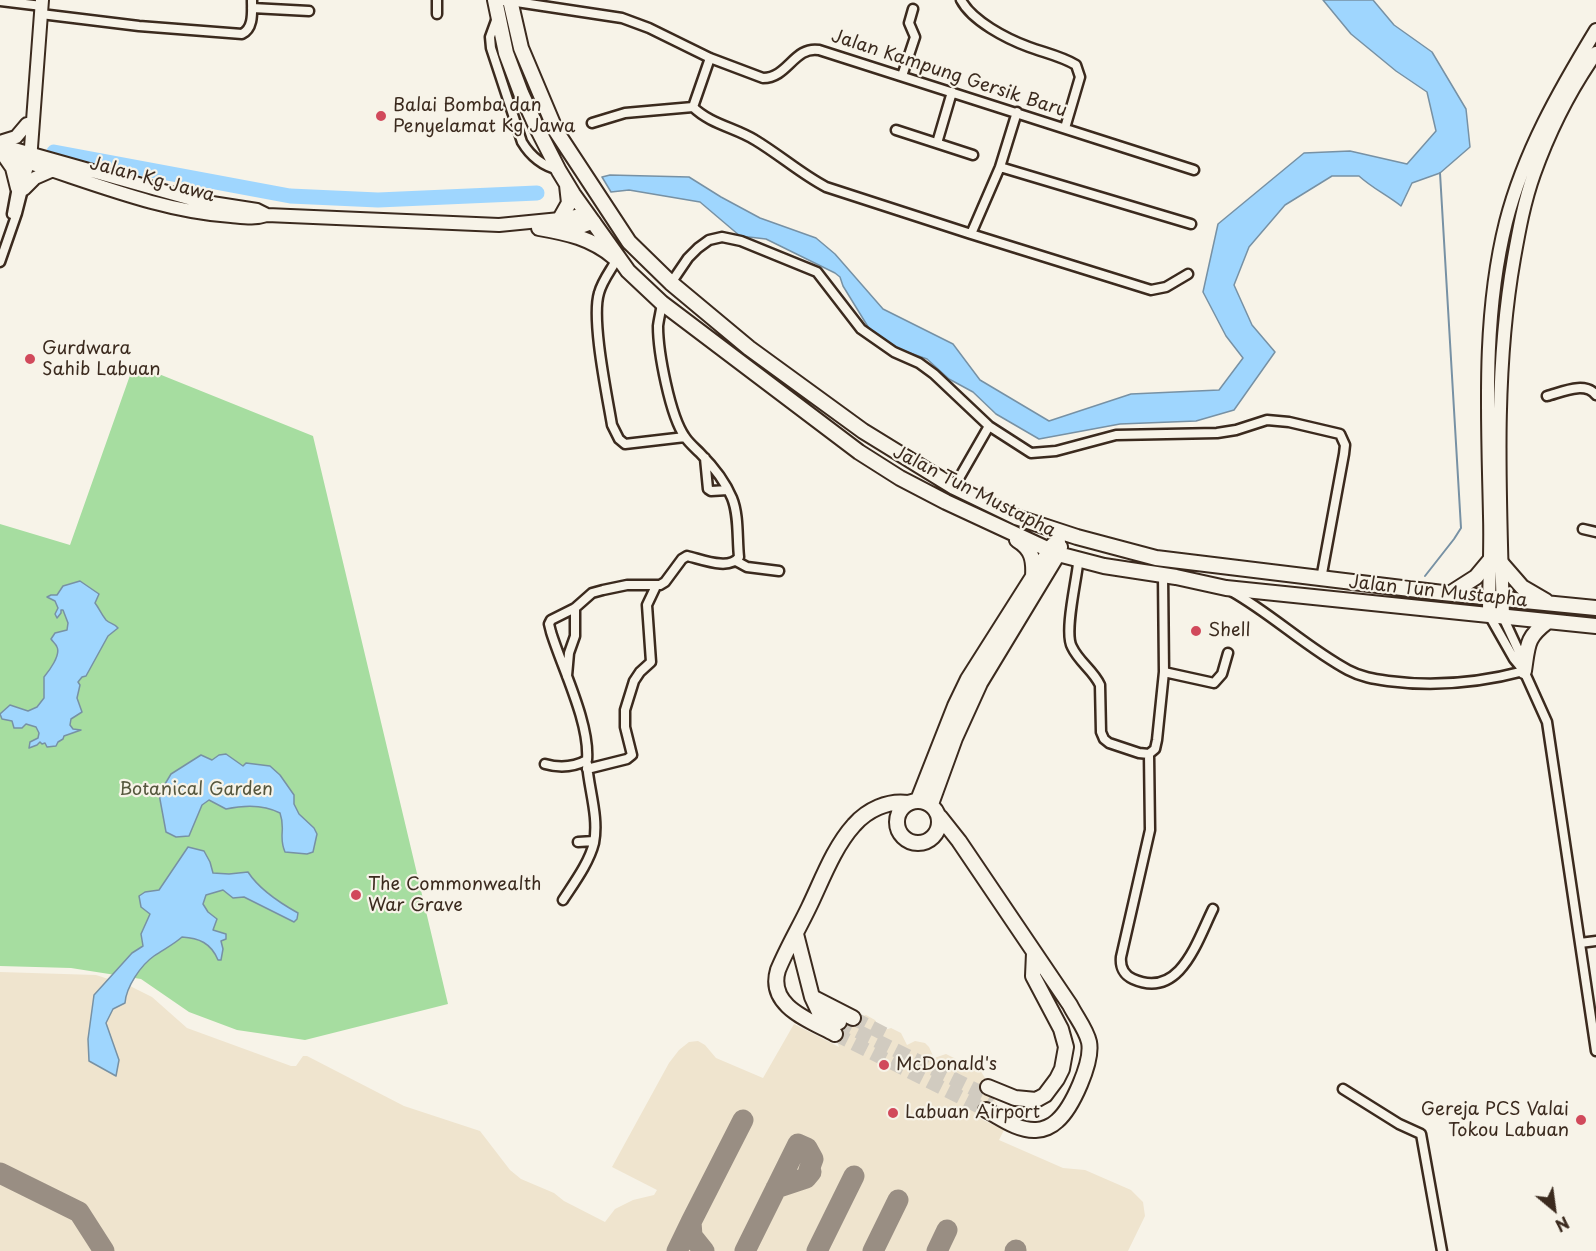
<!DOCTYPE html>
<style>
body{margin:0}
#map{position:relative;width:1596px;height:1251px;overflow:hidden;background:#f7f3e8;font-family:"Playpen Sans",sans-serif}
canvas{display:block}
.north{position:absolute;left:1524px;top:1179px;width:60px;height:60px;-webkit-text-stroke:4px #f7f3e8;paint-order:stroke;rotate:151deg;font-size:16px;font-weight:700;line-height:24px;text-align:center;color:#3b2a1e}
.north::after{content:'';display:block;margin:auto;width:21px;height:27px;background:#3b2a1e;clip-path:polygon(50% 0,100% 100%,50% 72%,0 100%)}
</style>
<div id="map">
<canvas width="1596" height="1251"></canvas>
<div class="north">N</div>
</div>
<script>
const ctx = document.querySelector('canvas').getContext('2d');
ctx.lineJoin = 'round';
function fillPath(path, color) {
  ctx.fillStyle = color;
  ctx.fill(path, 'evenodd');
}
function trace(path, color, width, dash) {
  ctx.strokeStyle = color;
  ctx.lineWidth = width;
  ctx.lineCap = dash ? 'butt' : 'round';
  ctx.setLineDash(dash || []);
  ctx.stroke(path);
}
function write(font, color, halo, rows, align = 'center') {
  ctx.font = font + ' "Playpen Sans",sans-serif';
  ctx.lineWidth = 4.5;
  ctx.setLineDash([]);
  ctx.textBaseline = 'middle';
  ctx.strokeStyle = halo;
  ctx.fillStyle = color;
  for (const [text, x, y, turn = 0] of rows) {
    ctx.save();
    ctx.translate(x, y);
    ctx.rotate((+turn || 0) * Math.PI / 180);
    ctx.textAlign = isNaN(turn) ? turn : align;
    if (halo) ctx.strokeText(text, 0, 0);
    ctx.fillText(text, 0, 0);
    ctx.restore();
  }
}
const built = new Path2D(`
 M0 972 96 975 130 986 152 997 187 1028 291 1066H296L303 1056H307L404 1106 480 1131 510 1170 521 1179 554 1193 564 1201 605 1222 615 1209 633 1200 654 1195 657 1190 612 1167 669 1063 679 1050 689 1042 698 1041 705 1045 716 1058 763 1078 794 1024 839 1047 831 1024 866 1015 875 1020 881 1031 891 1028 901 1033 907 1045 915 1041 925 1043 929 1047 934 1058 946 1054 956 1059 962 1071 972 1067 980 1070 990 1086 988 1087 997 1105 975 1116 1004 1130 999 1140 1063 1168 1085 1170 1131 1190 1143 1202 1145 1216 1128 1251H0Z`);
const green = new Path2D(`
 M134 364 313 436 448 1004 305 1040 237 1030 189 1012 141 979 71 968 0 966V524L70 545Z`);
const water = new Path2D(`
 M1323 0H1373L1394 25 1432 52 1466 109 1470 147 1440 173 1412 183 1401 206C1387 195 1372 188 1359 176H1332L1285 205 1249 247 1234 285 1252 325 1275 352 1234 410 1196 421 1120 424 1039 439 996 414 973 392 949 379 927 359 890 346 870 330 843 286 840 277 835 273 766 239 740 236 700 202 629 190 611 192 602 177 610 175 689 177 721 197 760 218 816 238 835 254 883 309 953 344 980 380 1049 421 1131 394 1219 390 1243 358 1226 336 1203 292 1218 224 1304 153 1350 151 1407 164 1436 131 1427 92 1396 71 1351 34Z
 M80 581 99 594 95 603C99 608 101 614 106 620 110 624 114 623 118 628L108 636 86 676 82 677 78 682 80 685 77 698 82 712 71 719 70 725 73 729 81 730 64 736 63 739 58 742 56 746 47 747 45 743 42 744 40 742 37 745 29 748 30 742 38 738 39 733 36 727 26 724 22 728H14L12 721 2 719 0 714 10 705 28 711 37 707 44 698V677C49 671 61 655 57 647 56 644 53 642 51 639L55 633 67 630 68 623 63 610H61V613L57 618 55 614 58 608 55 601 47 597 51 595H57L63 586Z
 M226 754 243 766 246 763 270 766 280 775 294 795V804L299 814 314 828 317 834 313 852 307 854 285 852C278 836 286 830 280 813 263 804 244 805 226 809L209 800 202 805 189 836 176 837 166 832 159 794 171 774 201 755 212 760 219 755Z
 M188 847 204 851 210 862 213 873 229 874 248 872C259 889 280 903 298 913L297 919 294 922 244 897 233 898 223 890 206 895 203 904 208 912 217 919 213 930 226 934V939L221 941 223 949 221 960H218C211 943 199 938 182 937 173 945 164 949 154 956 141 965 126 987 125 1003L113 1009 106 1023 119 1060 116 1076 89 1061 88 1039 94 995 132 953 143 946 141 934 150 914 141 907 139 896 145 892 159 890Z`);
const stream = new Path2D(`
 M1425 576 1454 539 1461 528 1440 173`);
const river = new Path2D(`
 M54 152 290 196 378 200 537 193`);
const taxiway = new Path2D(`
 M0 1173 79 1212 104 1251
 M677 1251 691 1222
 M704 1251 692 1236 691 1222 743 1120
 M745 1251 798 1144 807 1148 813 1159 809 1170 811 1172 806 1178 776 1188
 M817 1251 854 1176
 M873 1251 898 1200
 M937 1251 947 1230
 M1015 1251 1016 1250`);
const primaryTunnel = new Path2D(`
 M853 1018 890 1037
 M839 1022 994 1099
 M835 1034 986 1110`);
const street = new Path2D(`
 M961 0C972 21 1007 39 1029 47 1045 53 1061 56 1076 65L1080 77 1065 128
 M0 1 42 6
 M496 1H510L622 18 649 28 710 58 763 78C788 78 794 46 819 50L1194 170
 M252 8 309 11
 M41 14 139 26 242 34C254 28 252 12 252 0
 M437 14V0
 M498 15 490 37 491 48 522 142C531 157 542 166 559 170
 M710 58 693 107C710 124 736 128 755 140 780 155 801 174 826 187L971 234 1000 167 1017 112
 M902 76 915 37 909 23 913 9
 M592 123 625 113 693 107
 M896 130 973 155
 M937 143 952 92
 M1000 167 1191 224
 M12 214 22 160
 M971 234 1151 290 1166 287 1188 274
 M617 259C611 270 602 281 599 293 591 319 607 395 612 425L619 439 625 444 685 437
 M0 262 17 213 30 162
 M671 283 688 258 698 248 709 240 722 237 741 241 817 272 861 329 894 352 919 363 934 374 989 426 1031 453 1056 451 1116 435 1217 433 1236 430 1267 420 1289 422 1340 434 1345 445 1344 454 1321 579
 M1547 396C1562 392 1585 381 1596 395
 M705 458 708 489 711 491 728 490
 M954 487 989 426
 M1583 529 1596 532
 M736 561 747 567 779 571
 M1078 564C1076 583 1064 633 1072 647 1079 662 1093 670 1100 685L1101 732 1104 739 1109 743 1139 753 1149 754
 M1163 575 1164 672 1157 740 1155 749 1149 754 1150 830 1121 957C1120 967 1124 975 1133 979 1180 1000 1197 941 1213 909
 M1231 591C1272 614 1307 648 1348 670 1361 677 1374 679 1388 681 1434 687 1479 683 1524 671
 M1489 615 1514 659 1524 671 1547 722 1596 1051
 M1503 617 1521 656 1522 664
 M1164 672 1214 683 1222 674 1228 653
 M567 676 569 653 575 636V608
 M545 764C559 768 574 767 587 760 590 723 562 668 551 632L549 624 551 620 575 608 592 593 603 590 627 585H660L665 582 682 559 687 556C701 559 729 571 739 557 737 538 739 515 732 498 725 481 713 466 700 453 695 448 689 443 685 437 670 416 658 352 658 326 659 318 661 311 662 303
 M587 769 627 759 632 755 625 727V710L634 681 640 672 651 662 647 605 656 586
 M578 842 594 841
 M563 900C574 883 589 863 594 843 599 817 589 790 587 764
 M1580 943 1596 941
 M1343 1089 1399 1124 1421 1134 1442 1251`);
const secondary = new Path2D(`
 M0 142 16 137 27 124
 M0 145 199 201 257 210 267 215
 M0 154C75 175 153 211 231 216 243 217 255 219 267 215L499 225 560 219 587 214
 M3 155 12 168 17 188
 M30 161 42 0
 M24 189 35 178 51 171
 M554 228 583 226 594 222
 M1489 615C1489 582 1491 549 1490 516 1488 418 1482 318 1506 222 1524 152 1559 91 1596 30
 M1503 617C1500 498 1493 377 1514 258 1519 230 1524 202 1534 174 1549 132 1570 90 1596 53`);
const primary = new Path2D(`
 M495 0 506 53 521 93 537 128 559 171 573 194 628 271 662 303 859 452 900 478 946 502 1058 554 1104 566 1176 577 1226 588 1596 626
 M510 0 521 48 556 131 629 242 671 283 749 348 863 431 954 487 1016 517 1077 537 1156 558 1443 593 1596 608
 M560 219 569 203 567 185
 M539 228C568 233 591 238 614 257
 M1017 540C1032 549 1034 560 1033 576
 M1502 564 1522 587 1546 601
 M1451 593 1476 577 1491 559
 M1524 671C1528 645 1526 638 1547 622
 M918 800 955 706 968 679 1053 545 1058 542
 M897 822a21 21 0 1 1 42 0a21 21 0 1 1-42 0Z
 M931 804 955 738 980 683 1058 554 1060 547
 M940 817 959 841 1070 1005C1076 1017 1086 1029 1089 1042 1093 1062 1072 1108 1057 1121 1052 1126 1043 1130 1036 1130 1018 1131 1001 1118 986 1110
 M796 934 812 997 853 1018
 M812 997 819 1012 839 1022
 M835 1034C809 1020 767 1006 778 970 787 948 799 928 809 907 822 880 834 847 854 825 867 810 888 800 908 803
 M988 1087 1015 1098 1036 1100 1045 1095 1057 1079 1062 1069 1066 1047 1061 1029 1033 976 1034 953`);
const markers = [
 [381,116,6,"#d1495b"],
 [30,359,6,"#d1495b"],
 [1196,631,6,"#d1495b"],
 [356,895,6,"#d1495b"],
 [884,1065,6,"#d1495b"],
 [893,1113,6,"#d1495b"],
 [1581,1120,6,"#d1495b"]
];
const streetNames = [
 ["Jalan Kampung Gersik Baru",949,74,18],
 ["Jalan Kg Jawa",152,180,15],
 ["Jalan Tun Mustapha",974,492,27],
 ["Jalan Tun Mustapha",1438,592,6]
];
const poiNames = [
 ["Balai Bomba dan",393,106],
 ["Penyelamat Kg Jawa",393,127],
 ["Gurdwara",42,349],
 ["Sahib Labuan",42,370],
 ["Shell",1208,631],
 ["The Commonwealth",368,885],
 ["War Grave",368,906],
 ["McDonald's",896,1065],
 ["Gereja PCS Valai",1569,1110,"right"],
 ["Tokou Labuan",1569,1131,"right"],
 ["Labuan Airport",905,1113]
];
const parkNames = [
 ["Botanical Garden",196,790]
];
fillPath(built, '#efe4ce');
fillPath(green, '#a6dda0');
fillPath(water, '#9fd6fe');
trace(water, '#7791a4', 1.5);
trace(stream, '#7791a4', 2);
trace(river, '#9fd6fe', 15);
trace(taxiway, '#998e83', 21);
trace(primaryTunnel, '#d1cbc0', 14, [14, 7]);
trace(street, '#3b2a1e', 13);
trace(secondary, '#3b2a1e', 16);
trace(primary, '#3b2a1e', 18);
trace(street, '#f7f3e8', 8);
trace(secondary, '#f7f3e8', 12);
trace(primary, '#f7f3e8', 14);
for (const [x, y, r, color] of markers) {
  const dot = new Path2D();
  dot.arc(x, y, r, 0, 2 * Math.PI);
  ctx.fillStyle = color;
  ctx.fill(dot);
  trace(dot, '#f7f3e8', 2);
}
write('18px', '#3b2a1e', '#f7f3e8', streetNames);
write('18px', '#3b2a1e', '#f7f3e8', poiNames, 'left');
write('18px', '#56573e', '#f7f3e8', parkNames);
</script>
